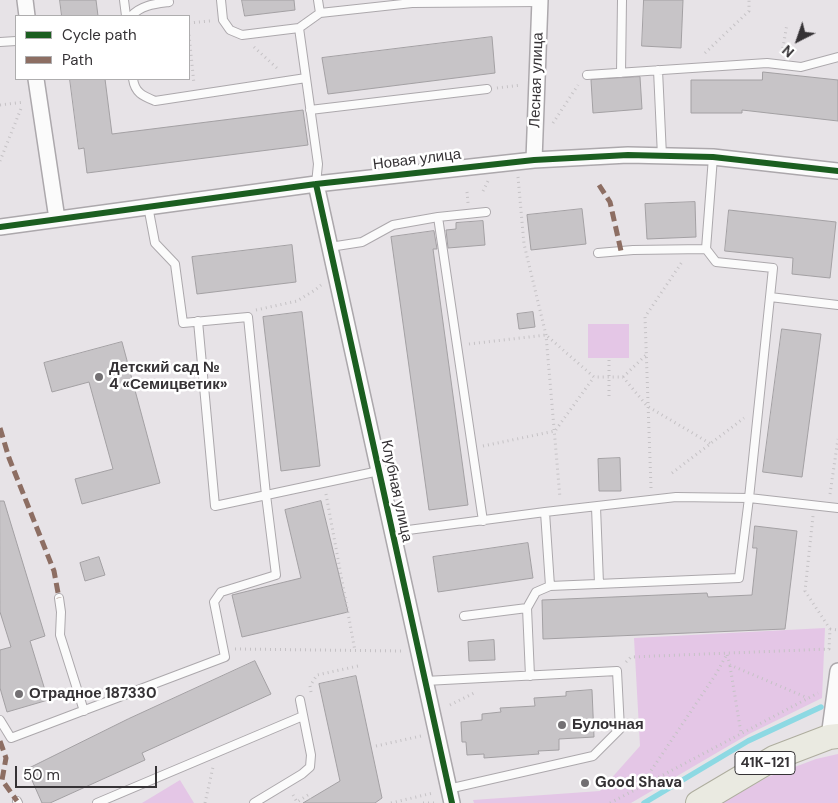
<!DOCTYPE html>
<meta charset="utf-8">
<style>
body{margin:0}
#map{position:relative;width:838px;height:803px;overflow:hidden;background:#e7e3e7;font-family:"DM Sans",sans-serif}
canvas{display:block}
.legend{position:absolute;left:15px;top:15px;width:175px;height:65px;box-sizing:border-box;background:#fff;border:1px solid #aeadae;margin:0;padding:6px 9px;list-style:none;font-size:15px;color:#353235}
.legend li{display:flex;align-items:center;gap:10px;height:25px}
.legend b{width:25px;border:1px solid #aeadae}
.north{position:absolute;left:773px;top:15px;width:50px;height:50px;-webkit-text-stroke:4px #fff;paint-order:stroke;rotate:221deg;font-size:14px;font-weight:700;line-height:20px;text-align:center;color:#353235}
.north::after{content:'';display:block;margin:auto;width:18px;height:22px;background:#353235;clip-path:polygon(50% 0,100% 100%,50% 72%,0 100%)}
.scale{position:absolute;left:15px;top:766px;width:142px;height:22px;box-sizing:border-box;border:2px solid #353235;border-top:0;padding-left:6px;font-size:15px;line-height:18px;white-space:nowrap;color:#353235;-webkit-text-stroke:4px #fff;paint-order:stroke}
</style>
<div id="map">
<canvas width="838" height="803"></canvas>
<ul class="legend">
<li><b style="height:6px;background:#1b5e20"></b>Cycle path</li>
<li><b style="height:6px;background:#8d6e63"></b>Path</li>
</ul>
<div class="north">N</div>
<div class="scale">50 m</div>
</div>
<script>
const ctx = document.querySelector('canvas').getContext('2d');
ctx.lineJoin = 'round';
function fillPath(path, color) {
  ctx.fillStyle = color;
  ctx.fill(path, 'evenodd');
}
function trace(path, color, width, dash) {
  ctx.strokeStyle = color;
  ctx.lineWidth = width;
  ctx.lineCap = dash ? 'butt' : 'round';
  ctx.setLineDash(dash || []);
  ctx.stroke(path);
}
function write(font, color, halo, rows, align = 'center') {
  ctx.font = font + ' "DM Sans",sans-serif';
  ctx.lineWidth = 5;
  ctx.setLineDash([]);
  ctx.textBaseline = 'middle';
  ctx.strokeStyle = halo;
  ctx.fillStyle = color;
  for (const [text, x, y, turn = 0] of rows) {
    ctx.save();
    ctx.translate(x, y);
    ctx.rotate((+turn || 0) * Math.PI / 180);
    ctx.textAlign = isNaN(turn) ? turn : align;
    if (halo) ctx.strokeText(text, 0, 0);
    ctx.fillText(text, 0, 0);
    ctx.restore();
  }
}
const green = new Path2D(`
 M588 324H629V358H588Z
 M825 628 822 698 749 734 631 803H474L473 800 600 791 640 746 634 638Z
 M838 754V803H722L768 777 816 759Z
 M180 780 194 803H142Z`);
const stream = new Path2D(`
 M644 803 748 741 821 707`);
const building = new Path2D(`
 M60 0H96L98 16H62Z
 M242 0H294L295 10 245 16Z
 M644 0H683L681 48 642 46Z
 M492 37 495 73 328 94 322 58Z
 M763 72 838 80V121L742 110V113H691V80H762Z
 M640 77 642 109 593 113 591 80Z
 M70 79H105L112 134 303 110 308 145 87 173 84 148 79 149Z
 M695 202 696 237 647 239 645 204Z
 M582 209 586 244 531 250 527 215Z
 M729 210 836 222 830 278 792 274 793 258 725 251Z
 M483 221 485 245 448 248 446 230 456 229V223Z
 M434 231 437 249H433L468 505 429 510 391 237Z
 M292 245 296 282 197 294 192 257Z
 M302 312 320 466 281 471 263 317Z
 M533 312 535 327 519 329 517 314Z
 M782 329 821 334 802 477 763 472Z
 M122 342 160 483 82 504 75 479 113 469 89 382 52 392 44 363Z
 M620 458 621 491H599L598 459Z
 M0 501H4L45 636 30 641 48 700 7 712 0 688V650L11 647 0 612Z
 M321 501 348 612 242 637 232 595 301 578 285 510Z
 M755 526 797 531 785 629 543 639 542 600 707 593 708 597 752 595 757 548H753Z
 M528 543 533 578 438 592 433 557Z
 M99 557 105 575 85 581 80 563Z
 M494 640 495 660 469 661 468 642Z
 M255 661 271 694 142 753 145 760 50 803H42L27 769 128 719Z
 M356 676 382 798 375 803H303L340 781 319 684Z
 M592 690 594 737 559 739V750L538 751 539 754 484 758V754L467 755 466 742H462L461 722 482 720V714L501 712 500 708 535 706 534 698 566 696V692Z`);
const path = new Path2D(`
 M189 23 210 21
 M189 35 194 84
 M254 47 279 70
 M705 53 749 11V0
 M782 53 787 24
 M497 88 521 85
 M0 105 24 102
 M553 123 578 85
 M0 161 22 106
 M518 177 524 244 546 335 560 498
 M483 191 488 181
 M467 192 468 203
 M256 310 297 301 315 290 321 285
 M469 344 546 335 594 377H623L647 406 711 444
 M623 377 646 355
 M609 396V358
 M483 446 555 431 594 377
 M672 473 744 418
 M651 488 645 317 682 262
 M326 494 355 651
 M830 494 838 439
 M830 629 838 630
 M235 649 402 651
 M626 662 631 657 829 649 830 629 805 591 813 516
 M730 666 741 733
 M311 692 310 686 317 675 358 666
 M450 705 476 692
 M376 746 421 736
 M640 787 716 674 727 654 730 665 808 698
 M293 795 297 802 308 795 310 799
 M205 803 213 767
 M391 803 433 793
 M423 803H434
 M610 803 818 693`);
const service = new Path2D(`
 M124 0 126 16
 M221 0 223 20 230 30 242 35 299 28 320 13 412 3 540 2
 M318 0 320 13
 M131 16C142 5 154 4 169 2
 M299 28 318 164 316 184
 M0 42 16 41
 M658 70 662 156
 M621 73 622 0
 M587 75 767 63 801 67 838 57
 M133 79C135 93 143 96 155 101L306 78
 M310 110 487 89
 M713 157 706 249 716 262 773 268 770 297
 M330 247 362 242 393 225 438 217
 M598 253 633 250 706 249
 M198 321 215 506 379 471
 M596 507 599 584
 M545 512 676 497 749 498 770 297 838 305
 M483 521 438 217 486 212
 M393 532 545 512 550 586
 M59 598 61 612 60 635 84 711
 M464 616 527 608
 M530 676 527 608 536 592 550 586 739 578 749 498 838 508
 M425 681 617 671 620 729 593 756 448 789
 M0 720 11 738 225 657 214 602 221 592 276 575 266 495 248 317 183 323 175 264 155 243 148 206
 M17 801 18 803
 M97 803 303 716
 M254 803 302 774 310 767 311 755 300 700`);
const minor = new Path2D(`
 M25 0 27 16
 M36 79 57 219
 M534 160 540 0
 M316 184 452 803
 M0 227 316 184 534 160 628 155 713 157 838 171
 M829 737 838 671`);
const primary = new Path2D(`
 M698 803 774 758 829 737 838 736`);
const quiet = new Path2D(`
 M599 185 610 202 621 251
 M0 428 9 458 54 571 59 598
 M0 741 6 758 2 780 17 801`);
const cycleway = new Path2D(`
 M316 184 452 803
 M0 227 316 184 534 160 628 155 713 157 838 171`);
const markers = [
 [99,377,5,"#737073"],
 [19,694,5,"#737073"],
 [562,725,5,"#737073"],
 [585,783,5,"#737073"]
];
const shields = [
 [765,763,60]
];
const shieldNames = [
 ["41К-121",765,763]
];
const streetNames = [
 ["Лесная улица",537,80,-88],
 ["Новая улица",417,160,-7],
 ["Клубная улица",396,491,78]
];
const poiNames = [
 ["Детский сад №",109,368],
 ["4 «Семицветик»",109,385],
 ["Отрадное 187330",29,694],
 ["Булочная",572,725],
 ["Good Shava",595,783]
];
fillPath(green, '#e4c6e6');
trace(stream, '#8dd9e3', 5.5);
fillPath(building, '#c7c4c7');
trace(building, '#a3a0a3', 1);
trace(service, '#aca8ac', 10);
trace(minor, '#aca8ac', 18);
trace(primary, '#aead9e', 26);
trace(path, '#c5c2c5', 3, [1, 4]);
trace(service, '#fbfbfb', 8);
trace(minor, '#fbfbfb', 15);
trace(primary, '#eaeae1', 24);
trace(quiet, '#8d6e63', 5, [10, 5]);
trace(cycleway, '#1b5e20', 6);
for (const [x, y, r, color] of markers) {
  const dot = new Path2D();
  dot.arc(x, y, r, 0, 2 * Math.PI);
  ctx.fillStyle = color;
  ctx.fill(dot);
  trace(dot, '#fff', 2);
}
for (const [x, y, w] of shields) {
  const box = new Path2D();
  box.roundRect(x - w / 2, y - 11.5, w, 23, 4);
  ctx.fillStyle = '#fff';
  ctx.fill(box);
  trace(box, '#353235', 1);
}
write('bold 14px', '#353235', null, shieldNames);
write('15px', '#353235', '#fff', streetNames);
write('bold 15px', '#353235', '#fff', poiNames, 'left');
</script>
